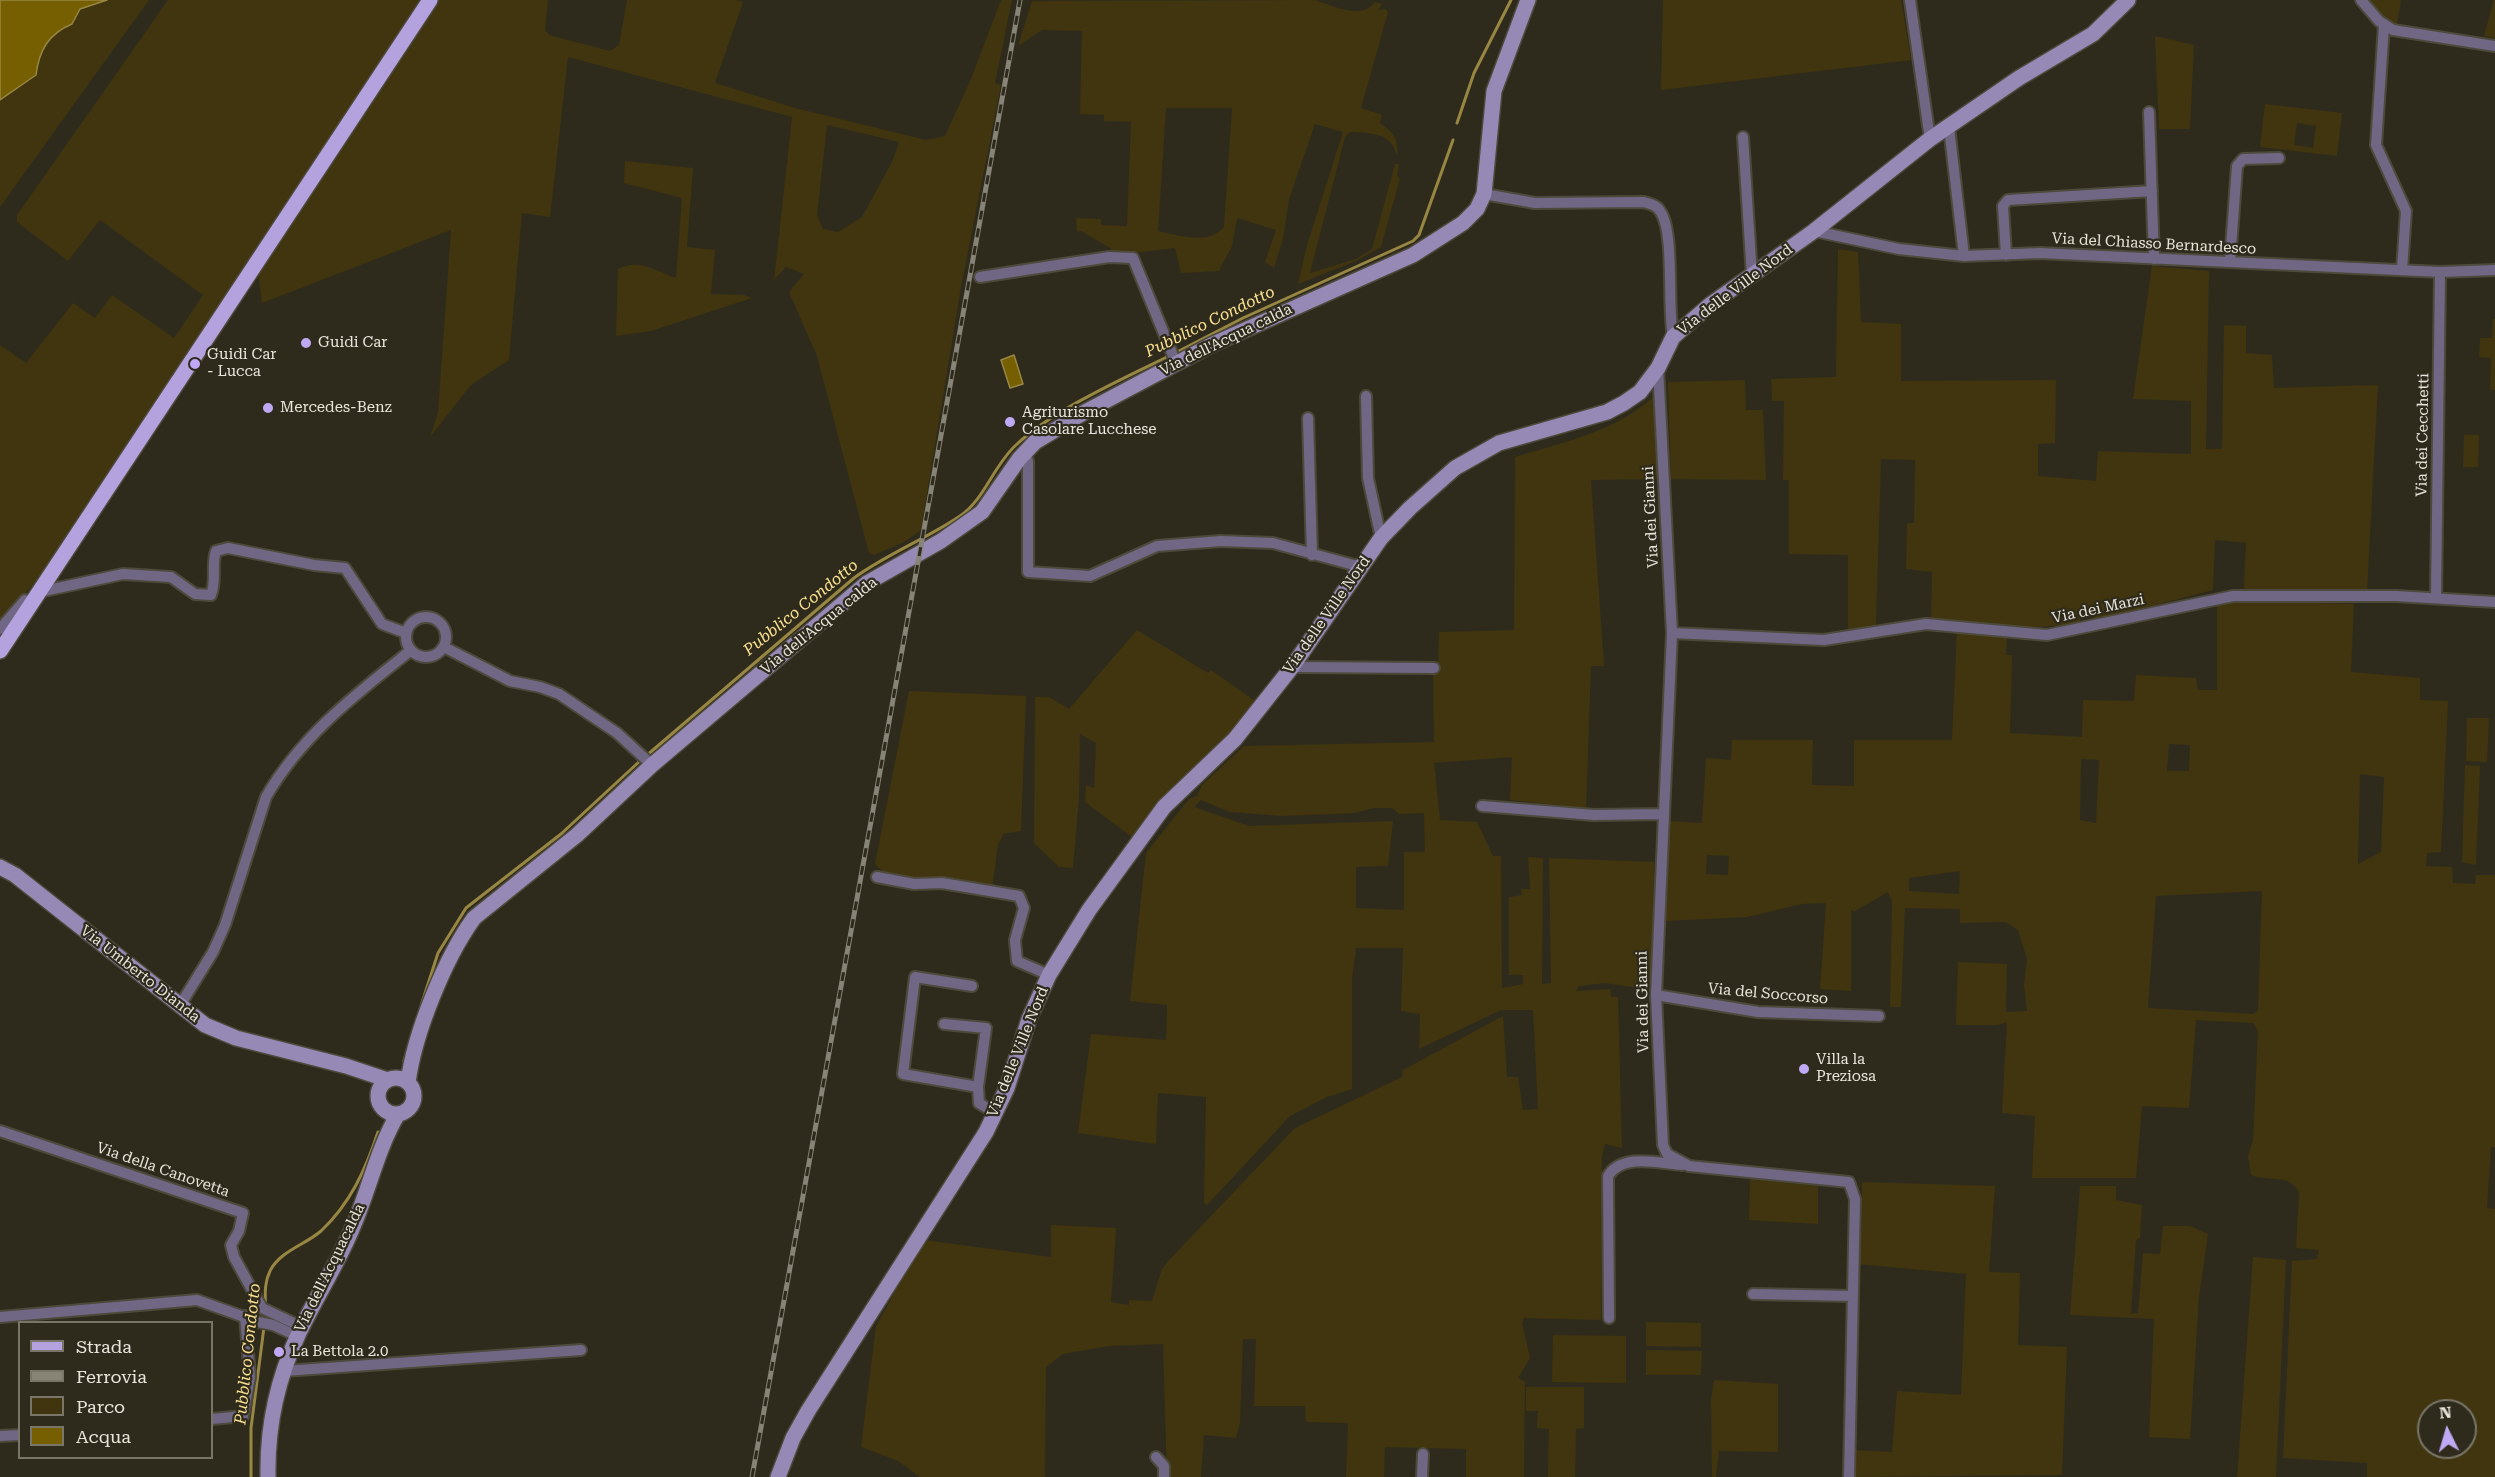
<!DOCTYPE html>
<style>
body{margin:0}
#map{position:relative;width:2495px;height:1477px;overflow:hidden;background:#2f2b1c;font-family:"Roboto Serif",serif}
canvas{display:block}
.legend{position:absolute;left:18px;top:1321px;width:195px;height:138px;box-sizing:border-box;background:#2f2b1c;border:2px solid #797569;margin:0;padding:8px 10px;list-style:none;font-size:18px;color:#e8e5dc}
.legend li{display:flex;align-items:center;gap:12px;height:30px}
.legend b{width:30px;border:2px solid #797569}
.north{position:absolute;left:2417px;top:1399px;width:60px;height:60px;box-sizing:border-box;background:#2f2b1c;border:2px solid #797569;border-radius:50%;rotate:355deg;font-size:16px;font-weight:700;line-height:24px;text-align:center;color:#e8e5dc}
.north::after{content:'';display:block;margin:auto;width:21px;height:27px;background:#bfa9f4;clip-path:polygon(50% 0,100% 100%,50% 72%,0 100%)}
</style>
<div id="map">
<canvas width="2495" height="1477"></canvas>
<ul class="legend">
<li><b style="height:8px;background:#b4a2de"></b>Strada</li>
<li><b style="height:8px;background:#868377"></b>Ferrovia</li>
<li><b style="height:16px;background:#40350f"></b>Parco</li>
<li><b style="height:16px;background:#765f01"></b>Acqua</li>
</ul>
<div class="north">N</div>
</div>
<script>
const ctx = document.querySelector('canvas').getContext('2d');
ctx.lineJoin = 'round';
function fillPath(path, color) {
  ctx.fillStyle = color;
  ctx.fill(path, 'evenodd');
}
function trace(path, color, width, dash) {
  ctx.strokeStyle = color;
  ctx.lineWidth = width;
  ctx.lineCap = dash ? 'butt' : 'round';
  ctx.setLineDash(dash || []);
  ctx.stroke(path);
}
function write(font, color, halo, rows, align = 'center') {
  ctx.font = font + ' "Roboto Serif",serif';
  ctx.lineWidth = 4.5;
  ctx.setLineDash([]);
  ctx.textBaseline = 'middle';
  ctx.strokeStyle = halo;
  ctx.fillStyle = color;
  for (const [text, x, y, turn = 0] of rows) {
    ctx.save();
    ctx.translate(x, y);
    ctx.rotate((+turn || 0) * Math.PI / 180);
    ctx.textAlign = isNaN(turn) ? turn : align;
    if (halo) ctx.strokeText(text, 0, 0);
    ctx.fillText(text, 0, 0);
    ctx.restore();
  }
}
const green = new Path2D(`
 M107 0H149L0 207V100L36 75C39 51 49 34 72 24L80 9Z
 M168 0H423L37 580 0 621V345L26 363 73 303 95 318 112 295 174 338 203 295 100 220 68 261 17 222V215Z
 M438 0H548L545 30 549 35 610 51 619 45 627 0H735L743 2 715 83 795 108 926 140 945 136 971 79 1001 0H1012L995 83 1001 85 961 287 921 530 904 542 874 555 869 553 817 356 789 292 804 274 786 267 774 280 792 117 568 57 550 217 522 213 509 360 471 385 430 437 438 413 451 230 262 303 258 273ZM827 125 899 142 893 160 862 217 838 232 823 229 817 215Z
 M1315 0C1332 5 1361 21 1375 2L1382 4 1378 10 1386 9 1388 12 1361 108 1382 115 1380 123C1393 132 1399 139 1397 156 1391 132 1371 133 1350 132L1345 137 1310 273 1356 259 1372 249 1395 164H1399L1397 176 1400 178 1381 247 1356 261 1298 284 1307 245 1343 132 1315 124 1289 199 1283 239 1274 268 1265 262 1276 230 1237 218 1232 246 1219 271 1181 273 1175 248 1115 255 1110 248 1081 231 1077 232 1076 218 1101 219V225L1127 226 1131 122 1104 121V115L1080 114 1082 31 1042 30 1018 46 1032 1ZM1166 108H1232L1224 227C1209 245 1179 236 1158 231Z
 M1663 0H1901L1911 60 1661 90Z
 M2364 0H2401L2397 25 2381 17Z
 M2494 0H2495V38L2484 36Z
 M2155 36 2194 45 2190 129H2159Z
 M2265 104 2342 113 2337 156 2260 147ZM2297 123 2316 126 2313 148 2294 145Z
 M625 161 693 168 687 247 715 250 711 294 744 295 752 298 651 331 616 336 618 269C640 258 655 271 676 278L682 198 624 183Z
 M1838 249 1858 252 1861 322 1901 324V381L2056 380 2055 443 2038 444V476L2096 481 2098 451 2191 454V401L2133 399 2152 266 2209 271 2206 449H2222L2224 325 2246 326V353L2272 355 2274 388 2378 385 2367 591 2244 590 2246 543 2215 540 2213 590 2094 621 2092 614 2080 616V623C2030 631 1982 625 1931 621L1932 572 1906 569 1907 523H1914L1915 460 1881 459 1876 625 1848 630V555L1789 554V480H1783L1784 401H1772L1771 379 1836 377Z
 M2493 319H2495V390H2490L2491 358 2479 357 2480 338H2492Z
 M1745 380 1746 410H1763L1766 480 1671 479 1668 382Z
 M1656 394 1660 479 1591 480 1604 666H1591L1586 808 1510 800 1512 757 1434 763 1440 820 1477 822 1493 856H1501L1502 988 1523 984V975H1509V897L1522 895 1521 889H1530L1528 857 1543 858 1542 984 1551 983 1549 858 1654 862 1652 990 1605 983 1579 986 1576 991 1610 989 1611 997H1618L1622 1148 1605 1144 1602 1157 1601 1320 1524 1318 1522 1323 1530 1358 1518 1378 1525 1382 1524 1477H1466V1449L1385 1447 1384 1477H1346L1348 1423 1306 1422 1305 1406H1254L1256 1339H1243L1240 1422 1236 1438 1204 1435 1201 1477H1167L1163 1344 1109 1346 1063 1354 1046 1367 1045 1477H920L898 1461 861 1447 876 1326 924 1240 1051 1257V1225L1116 1228 1111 1302 1129 1305V1300L1152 1301 1162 1269 1169 1260 1295 1128 1402 1077 1403 1070 1503 1016 1507 1077H1518L1523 1110 1538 1109 1533 1010H1501L1419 1049 1420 1014 1401 1011 1403 948H1356L1352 979V1089L1327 1097 1290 1116 1207 1205 1204 1203 1206 1097 1158 1093 1156 1144 1078 1133 1091 1034 1166 1040 1167 1005 1130 1001 1146 853 1189 799 1197 796 1202 785 1244 746 1434 742 1433 673 1438 672 1439 632 1514 630 1515 457C1564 442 1619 431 1656 394ZM1201 800 1230 812 1282 816 1355 813 1374 808H1392L1399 814 1424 813 1425 852H1404V910L1356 908V867L1388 866 1393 821 1249 826 1194 807Z
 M2464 435H2479L2478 467H2463Z
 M2235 601 2354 604 2351 672 2420 678V700L2448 701 2441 852 2427 853 2426 866 2452 867 2453 883 2475 884 2476 875H2495V1147H2491L2487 1208 2495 1209V1477H2367V1463L2283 1458 2292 1261 2317 1259 2319 1250 2296 1248 2299 1192C2289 1173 2268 1182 2251 1175L2248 1156 2253 1140 2258 1031 2253 1023 2196 1020 2189 1108 2142 1106 2136 1178H2032L2035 1116 2002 1113 2007 1022 1998 1025H1956L1958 962 2007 964 2006 1012 2027 1011 2024 985 2027 959 2018 930 2006 922 1960 923V909L1905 908 1901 1007H1890L1892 901 1888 892 1855 911 1851 910V991L1820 989 1826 903 1802 904 1747 917 1664 921 1669 821 1702 823 1706 758 1731 760 1732 740H1813L1812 785 1854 786V740H1952L1957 631 2007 636 2006 655H2012L2010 733 2082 737 2083 700 2134 701 2136 675 2196 678 2198 690H2217V604ZM2169 744 2190 745 2189 771H2167ZM2081 759 2099 760 2096 823 2080 820ZM2360 774 2384 777 2381 852 2358 864ZM1707 855 1729 856 1728 875 1706 874ZM1960 871 1959 894 1909 891V878ZM2262 891 2258 1010 2254 1014 2148 1008 2156 896ZM2429 1411H2465V1447H2429Z
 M1137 630 1208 673 1211 670 1255 701 1220 746 1156 803 1132 837 1085 802 1086 785 1094 788 1096 743 1080 734 1079 797 1073 868 1059 867 1034 843 1035 697H1049L1069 709Z
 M909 691 1026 696 1021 831 1003 834 998 845 992 889 884 873 875 864Z
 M2467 718H2489L2487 762 2466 761Z
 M2465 765 2480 766 2476 865 2462 862Z
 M1750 1179 1818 1186V1224L1749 1220Z
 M1862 1182 1995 1186 1989 1272 2020 1273 2018 1345 2067 1347 2062 1475 1852 1477 1853 1450 1892 1452 1897 1391 1961 1395 1966 1274 1857 1264 1862 1229Z
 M2080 1186H2116V1200L2142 1205 2140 1238 2136 1240 2131 1314 2138 1313 2143 1253 2160 1254 2163 1226H2190L2208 1234 2199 1297 2190 1439 2149 1437 2154 1319 2070 1315Z
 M2253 1257 2286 1260 2276 1477H2237Z
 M1646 1322 1701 1323V1347L1646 1346Z
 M1553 1335 1626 1336V1383L1552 1382Z
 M1646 1350 1702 1351 1701 1375H1646Z
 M1714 1380 1778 1384V1452L1719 1451 1716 1477H1712L1711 1400Z
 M1526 1387H1584V1428L1576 1429 1575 1477H1548L1549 1429 1537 1428 1538 1411H1526Z`);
const water = new Path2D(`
 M0 0H107L80 9 72 24C48 34 39 51 36 75L0 100Z
 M1014 355 1023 384 1010 388 1001 360Z`);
const stream = new Path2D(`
 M1457 123 1474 73 1511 0
 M1175 353 1243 318 1413 241 1419 235 1453 140
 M646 756 854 578C887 554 926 539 960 516 985 499 993 466 1016 445 1053 410 1122 379 1169 356
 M420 1009 438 953 466 908 561 834 641 760
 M404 1061 409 1044
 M265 1320C267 1303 262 1287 270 1271 280 1251 305 1245 321 1231 350 1204 366 1169 378 1132
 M251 1477V1428L264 1327`);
const street = new Path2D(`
 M1910 0 1930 139
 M2361 0 2379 21 2393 30 2495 46
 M2384 25 2376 145 2406 211 2402 270
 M2149 112 2154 259
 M1949 127 1964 256
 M1743 137 1752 276
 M1484 194 1535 203 1644 202C1650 204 1657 205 1660 211 1675 231 1667 307 1673 337
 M1814 231 1899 249 1964 256 2040 253 2440 272 2495 270
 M2006 255 2003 206 2008 200 2152 191
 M2230 262 2237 166 2243 159 2279 158
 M980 277 1109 257 1133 258 1176 363
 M1658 368 1672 633 1656 995 1663 1145 1667 1154 1689 1166 1849 1182 1855 1199 1849 1477
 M1366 396 1368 478 1381 538
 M1308 418 1312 555
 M1024 454 1028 461V572L1090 576 1157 546 1221 541 1273 543 1361 567
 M39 592 123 574 171 577 195 594 211 595C217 580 211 565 216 551L228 548 314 565 345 568 382 624 406 633
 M2436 598 2440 272
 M406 637a20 20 0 1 1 40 0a20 20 0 1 1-40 0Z
 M0 629 25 600 31 603
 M1672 633 1824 640 1926 624 2047 635 2233 596H2396L2495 602
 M444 647 510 681 540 687 559 694 617 733 652 765
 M1292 667 1434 668
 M1482 806 1594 815 1662 814
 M877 877 914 884 942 883 1019 896 1024 908 1015 940 1017 961 1049 975
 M972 986 915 977 903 1074 978 1087 979 1103 995 1113
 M1656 995 1758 1012 1879 1016
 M179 1007 213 952 225 925 266 797C302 735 355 695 410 651
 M944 1024 986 1028 978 1087
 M0 1131 243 1213 239 1231 231 1245 234 1257 262 1308 302 1327
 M1753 1294 1853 1296
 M0 1317 197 1300 258 1322 273 1325 297 1336
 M1609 1318 1608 1176C1622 1153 1658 1163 1682 1165
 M284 1371 581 1350
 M212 1419 243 1416 250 1377 245 1316
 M0 1436 20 1435
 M1156 1457 1164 1466V1477
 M1422 1477 1423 1454`);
const secondary = new Path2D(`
 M0 867 15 875 205 1025 236 1038 346 1066 388 1080
 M378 1096a18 18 0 1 1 36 0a18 18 0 1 1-36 0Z
 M408 1083C414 1034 445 958 474 918L577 835 652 765 867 583 941 541 982 512 1019 459 1035 442 1083 413 1211 345 1413 255 1463 223 1477 209 1484 194 1494 91 1528 0
 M268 1477C267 1427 277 1380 298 1335 315 1299 337 1265 352 1229 369 1191 377 1149 398 1114
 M778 1477 793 1438 808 1411 986 1132 1007 1088 1029 1019 1049 975 1089 910 1164 807 1235 739 1292 667 1381 538 1410 508 1455 468 1499 443 1607 412 1624 403 1640 392 1658 368 1673 337 1711 304 1814 231 1930 139 2019 78 2093 34 2128 0`);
const primary = new Path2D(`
 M0 651 430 0`);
const rail = new Path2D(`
 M752 1477 1020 0`);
const markers = [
 [306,343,6,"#bfa9f4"],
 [195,364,6,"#bfa9f4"],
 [268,408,6,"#bfa9f4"],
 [1010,422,6,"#bfa9f4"],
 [1804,1069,6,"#bfa9f4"],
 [279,1352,6,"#bfa9f4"]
];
const streetNames = [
 ["Via del Chiasso Bernardesco",2154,244,3],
 ["Via delle Ville Nord",1735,290,-37],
 ["Via dell'Acqua calda",1226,340,-26],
 ["Via dei Cecchetti",2423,435,-89],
 ["Via dei Gianni",1651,517,-93],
 ["Via dei Marzi",2098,609,-12],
 ["Via delle Ville Nord",1327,615,-55],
 ["Via dell'Acqua calda",819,626,-39],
 ["Via Umberto Dianda",140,974,38],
 ["Via del Soccorso",1768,994,5],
 ["Via dei Gianni",1643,1002,-91],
 ["Via delle Ville Nord",1018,1052,-68],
 ["Via della Canovetta",163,1170,19],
 ["Via dell'Acquacalda",330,1268,-64]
];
const poiNames = [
 ["Guidi Car",318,343],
 ["Guidi Car",207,355],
 ["- Lucca",207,372],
 ["Mercedes-Benz",280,408],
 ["Agriturismo",1022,413],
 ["Casolare Lucchese",1022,430],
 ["Villa la",1816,1060],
 ["Preziosa",1816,1077],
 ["La Bettola 2.0",291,1352]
];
const waterNames = [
 ["Pubblico Condotto",1210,322,-26],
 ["Pubblico Condotto",801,608,-39],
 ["Pubblico Condotto",248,1354,-84]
];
fillPath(green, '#40350f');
fillPath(water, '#765f01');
trace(water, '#988743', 1.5);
trace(stream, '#988743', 3);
trace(street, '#4d493b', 14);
trace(secondary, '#4d493b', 18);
trace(primary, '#4d493b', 18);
trace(street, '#6f6784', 10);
trace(secondary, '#9689b6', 15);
trace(primary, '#b4a2de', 15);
trace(rail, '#868377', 5);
trace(rail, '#2f2b1c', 3, [9]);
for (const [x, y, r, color] of markers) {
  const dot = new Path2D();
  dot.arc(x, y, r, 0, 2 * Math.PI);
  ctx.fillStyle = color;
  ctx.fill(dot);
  trace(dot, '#2f2b1c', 2);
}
write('15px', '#e8e5dc', '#2f2b1c', streetNames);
write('15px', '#e8e5dc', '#2f2b1c', poiNames, 'left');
write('italic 16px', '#fbe190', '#2f2b1c', waterNames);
</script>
